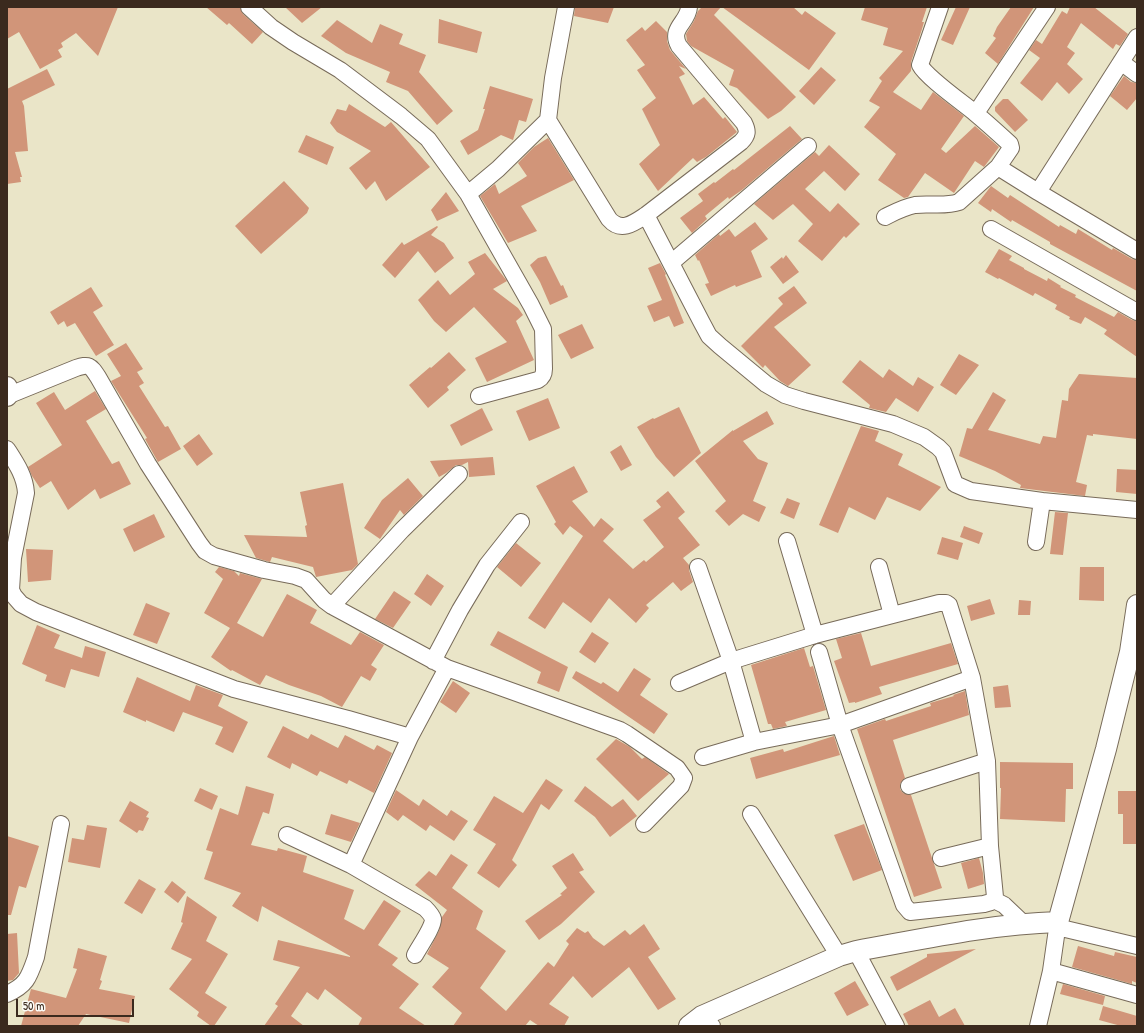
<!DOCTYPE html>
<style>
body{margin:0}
#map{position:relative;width:1144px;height:1033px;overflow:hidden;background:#eae5c8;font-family:"Patrick Hand",sans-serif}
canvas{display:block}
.frame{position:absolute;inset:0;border:8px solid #3b2a1e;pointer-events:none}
.scale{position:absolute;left:16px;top:999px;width:118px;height:18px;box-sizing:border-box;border:2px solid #3b2a1e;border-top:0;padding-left:5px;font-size:12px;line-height:14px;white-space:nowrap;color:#3b2a1e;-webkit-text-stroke:3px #fdfcf7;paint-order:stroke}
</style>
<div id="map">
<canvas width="1144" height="1033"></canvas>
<div class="frame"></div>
<div class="scale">50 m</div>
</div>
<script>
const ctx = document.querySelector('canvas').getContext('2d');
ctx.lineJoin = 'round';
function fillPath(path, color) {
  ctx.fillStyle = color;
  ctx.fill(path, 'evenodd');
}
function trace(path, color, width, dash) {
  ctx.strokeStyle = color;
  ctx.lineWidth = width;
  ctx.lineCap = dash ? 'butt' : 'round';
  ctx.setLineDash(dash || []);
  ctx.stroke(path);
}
const building = new Path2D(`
 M7 7H118L98 56 76 33 61 43 63 47 58 50 62 57 40 69 19 32 7 39Z
 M206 7H240L243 14 263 32 252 44 229 23 227 25Z
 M285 7H322L302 23Z
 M575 7H614L608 23 574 16Z
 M702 7H721L714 15 796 97 781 111 768 119 737 88 729 85 734 70 691 46 687 41 686 34 694 21 698 11Z
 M722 7H793L802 15 805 11 836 33 809 70Z
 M865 7H927L922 22H924L922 29 911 62V71L893 92 921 110 933 92 964 116 941 149 946 153 975 126 999 147 984 167 975 161 954 193 925 173 908 197 904 198 878 180 896 154 864 127 880 107 869 101 882 81 879 78 903 51 883 45 888 28 861 20Z
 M956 7H970L953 45 941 40Z
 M1011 7H1034L998 64 985 53 996 38 993 36 997 27Z
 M1070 7H1094L1128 34 1120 46 1116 44 1113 49 1081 23 1067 47 1075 53 1067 64 1083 79 1069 94 1057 82 1042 101 1020 83 1040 58 1029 50 1036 40 1042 44 1062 11 1067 14Z
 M439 19 482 32 477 53 438 43Z
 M337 20 372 43 380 24 403 34 399 44 426 55 419 72 453 111 437 125 408 91 386 82 390 72 346 53 321 36Z
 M656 21 667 32V41L670 50 686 69 679 66 685 74 679 77 693 105 704 97 723 119 725 117 737 132 706 157 697 162 693 158 658 191 639 164 660 145 642 109 656 98 637 70 645 65 626 40 642 27 645 31Z
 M821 67 836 80 814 105 799 91Z
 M47 69 55 85 22 101 24 106 28 151 15 152 22 177H20L21 182 7 184V89Z
 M1124 76 1131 82 1137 83V98L1127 110 1110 96Z
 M490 86 533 99 526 122 519 120 513 140 501 135 468 155 460 141 478 130 485 109H483Z
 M1003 99H1008L1028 120 1015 132 995 111V107Z
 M349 104 385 127 391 122 430 167 386 201 375 181 366 190 349 168 371 151 337 132 330 123 337 109 346 111Z
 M790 126 802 139 742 190 729 199 728 197 705 216 707 219 692 233 680 218 703 201 698 194 714 182 715 183 733 169 734 170Z
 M306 135 334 147 327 165 298 152Z
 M548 138 574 180 521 206 537 231 508 243 480 196 495 184 499 194 527 176 518 163 534 147Z
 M829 145 860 174 845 191 824 171 805 189 830 212 838 203 860 224 846 238 844 236 822 261 798 241 813 224 793 204 773 220 754 204 815 152 819 156Z
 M284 181 309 208 307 213 261 254 235 226Z
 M991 186 1008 198 1010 195 1059 227 1060 225 1076 234 1078 229 1112 250 1113 248 1132 259 1137 260V291L1050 244V242L1012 220 1011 222 992 209 991 212 978 203Z
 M446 192 459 211 437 221 431 210Z
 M755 222 768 239 751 251 762 277 736 287 735 285 711 296 705 284 709 283 699 260 698 261 695 255 719 234 720 236 729 229 735 237Z
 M437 226 438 227 431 235 444 243 454 258 435 273 418 251 395 278 382 265 402 242 404 245Z
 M999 249 1012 256 1009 260 1024 268V269L1047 281 1048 278 1061 286 1060 287 1076 295 1075 297 1114 317 1118 312 1132 320 1137 321V357L1104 334 1107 330 1085 317 1081 324 1069 319 1070 317 1055 309 1057 305 1035 293 1033 296 999 278 998 279 985 272Z
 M485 253 507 281 493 289 518 308 523 315 516 321 534 360 487 382 475 358 507 342 474 307 446 332 434 321 418 300 438 280 450 295 475 274 468 262Z
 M786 255 799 272 783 284 770 267 782 257 783 259Z
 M546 256 561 286 563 285 568 297 550 305 540 282 530 265 538 258Z
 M660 263 666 274 665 275 684 323 674 327 669 316 654 322 647 306 662 300 648 268Z
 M794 286 807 303 774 327 811 365 788 386 780 381 765 365 763 368 741 346 783 304 778 298Z
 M91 287 103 306 93 312 114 345 96 356 75 323 67 327 64 321 58 325 50 312Z
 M582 324 594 348 571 359 558 335Z
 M126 343 143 369 137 372 144 383 139 386 165 427 168 426 181 449 158 462 145 439 147 438 111 381 121 376 107 354Z
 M449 352 466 370 447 387 449 390 428 408 409 385 430 367 431 368Z
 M959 354 979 365 956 395 940 385Z
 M860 360 883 378 889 369 913 386 918 377 934 387 918 412 896 398 886 412 869 408 870 405 842 382Z
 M1079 374 1137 378V439L1093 434V436L1087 435 1076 482 1087 485 1085 496 1020 488 1021 485 995 471 959 456 967 428 972 429 993 392 1006 400 988 430 1040 444 1043 436 1056 438 1062 400 1068 401 1069 389Z
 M95 391 106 409 86 421 112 464 119 461 131 484 100 499 95 489 68 510 51 481 40 488 32 476 28 467 62 445 36 403 54 392 65 410Z
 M548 398 560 428 529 441 516 411Z
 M679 407 701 453 674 477 656 457 637 427 653 418 654 419Z
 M482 408 493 430 461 446 450 425Z
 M767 411 774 424 743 441 758 459 768 463 753 501 766 507 759 522 743 514 729 526 715 511 726 501 695 461 733 430V431Z
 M861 426 879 431 875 441 903 454 898 465 941 487 920 511 887 497 875 520 849 507 838 533 819 525Z
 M199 434 213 454 197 466 183 446Z
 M621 445 632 465 621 471 610 452Z
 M493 457 495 475 469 477 468 462 462 465H456L446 473 439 477 430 461Z
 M574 466 588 492 572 501 594 527 601 518 614 529 603 541 633 569 644 560 646 562 664 547 643 520 661 507 656 501 668 491 685 512 678 518 700 545 683 558 689 565V570L693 582 681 591 673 582 646 605 649 608 636 623 609 598 591 623 563 602 545 629 528 618 583 536 570 526 563 535 554 524 556 522 536 486Z
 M1117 469 1137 470V494L1116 492Z
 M408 478 423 496 404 515 400 510 380 539 364 528 382 500Z
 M343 483 358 564 352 570 316 577 313 567 272 557 270 562 256 558 244 535 307 537 305 526 307 525 300 492Z
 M787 498 800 503 794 519 780 513Z
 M1055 512 1068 513 1063 555 1050 554Z
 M154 514 165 537 134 552 123 529Z
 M964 526 983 533 979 544 960 537Z
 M942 537 963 543 958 560 937 554Z
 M516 543 541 563 521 587 497 567Z
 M26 549 53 550 51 580 28 582Z
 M219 567 234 571 239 576 240 573 262 579 237 623 263 637 287 594 317 610 310 623 351 645 360 632 384 645 371 665 377 669 370 681 361 676 342 707 321 696 289 685 266 675 260 685 232 670 231 671 211 657 230 628 204 613 223 579 215 572Z
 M1080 567H1104V601L1079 600Z
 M427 574 444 586 431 606 414 594Z
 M394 591 411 602 393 628 375 619Z
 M990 599 995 614 971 621 967 606Z
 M1019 600 1031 601 1030 615H1018Z
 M146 603 170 613 157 644 133 635Z
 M37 625 60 635 54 648 82 658 85 646 106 652 99 677 71 669 65 688 45 681 47 675 22 664Z
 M498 631 568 667 559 692 537 683 541 672 490 645Z
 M592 632 609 643 595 663 579 652Z
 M861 633 871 666 951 643 958 664 879 687 882 694 855 703V702L849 703 834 661 842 658 836 639Z
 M804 648 810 667 813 666 826 710 785 722 787 726 773 729 771 724H768L751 665Z
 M634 668 651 679 640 695 668 714 654 734 572 678 576 671 601 684 603 682 618 692Z
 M137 677 190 701 196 685 223 695 218 706 248 722 233 753 215 744 223 727 183 712 174 732 146 720V722L123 712Z
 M453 681 470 693 456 713 440 702Z
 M1008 685 1011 707 995 708 993 687Z
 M965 691 969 715 893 740 905 778 900 784V789L903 793 911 795 942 888 914 897 857 729 885 719 886 721 931 706 930 703 954 696 953 695Z
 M283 726 308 739 311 734 338 748 345 735 374 750 377 745 392 753 374 793 349 780 347 784 320 771 317 776 292 763 290 769 267 757Z
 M834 736 840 755 756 779 750 758 783 749 784 752Z
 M616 739 630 747 642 759 645 757 669 774 638 801 596 759Z
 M1000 762 1073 763V789H1066L1065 822 1000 819 1001 788H1000Z
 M546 779 563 790 549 810 541 804 512 860 517 865 499 888 477 873 496 844 473 830 494 796 523 813Z
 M246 786 274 794 269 814 263 812 251 845 277 851 278 848 307 856 303 872 354 890 344 919 364 930 384 900 401 911 378 945 398 958 392 965 419 984 399 1008 426 1026H358L362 1018 325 989 318 1000 307 992 291 1016 304 1026H264L278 1006 275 1004 300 967 273 960 278 940 350 957V956L262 906 258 922 232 906 241 893 204 879 213 852 206 850 220 808 238 815Z
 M585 786 612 807 623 799 637 816 610 837 595 817 574 801Z
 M200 788 218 796 212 810 194 801Z
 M396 790 419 806 423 799 447 816 451 810 468 821 454 841 430 825 426 831 403 815 398 821 386 812Z
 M1118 791H1137V844H1123V814H1118Z
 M130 801 149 812 146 817 149 818 143 831 139 830 137 833 119 821Z
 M331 814 360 823 351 842 325 834Z
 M864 824 882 870 853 881 834 835Z
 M87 825 107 828 100 868 68 862 72 838 84 840Z
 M7 836 39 846 26 888 19 886 11 915H7Z
 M573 853 584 870 579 872 595 892 561 924 539 940 525 921 562 895 560 894 567 888 552 866Z
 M451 854 468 865 452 888 483 911 476 929 506 951 480 988 506 1011 548 962 554 967 569 944 566 941 577 928 585 933 588 931 593 938 604 946 625 930 630 935 644 924 660 949 648 957 676 999 658 1010 629 967 592 998 573 976 549 1004 569 1017 564 1026H539L530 1020 525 1026H453L462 1013 432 987 449 968 427 954 439 931 442 917 447 910 415 885 429 871 436 876Z
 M979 858 983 873 984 884 968 889 961 863Z
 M139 879 156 889 142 914 124 903Z
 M172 881 186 892 178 903 164 892Z
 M187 896 217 917 206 941 228 954 205 993 227 1007 214 1026H211L197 1016 199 1012 169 989 192 959 171 949 183 923 181 922Z
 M17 933 19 973 13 980 7 981V934Z
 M1078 946 1114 956 1115 952 1137 957V983L1132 981V984L1072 967Z
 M78 948 107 956 100 980 102 981 99 989 135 996 129 1023 86 1014 78 1026H21L31 989 66 998 77 969 73 968Z
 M976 949 897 991 890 977 927 957V954Z
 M855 981 869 1005 847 1016 834 993Z
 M1063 984 1105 996 1103 1005 1060 994Z
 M930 1000 939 1017 955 1008 965 1026H909L903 1014Z
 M1103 1006 1137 1016V1026H1121L1099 1020Z`);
const minor = new Path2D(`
 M249 7 271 27 293 42 340 70 401 116 428 139 468 194
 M566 7 553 78 548 120 609 219C621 233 634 223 646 215L741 142C748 135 748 131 744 123L679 46C669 28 688 23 689 7
 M940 7 920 65C926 77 963 103 975 113 987 123 998 133 1010 144L1011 148 998 167
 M1137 37 1038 192 1137 251
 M1121 62 1137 74
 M976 113 1047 7
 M646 215 702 323 709 336 720 346 766 384 785 395 804 401 893 424 924 437 938 447 943 452 955 484 971 491 1042 501 1137 510
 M885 217C895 212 904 207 915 205 929 203 945 207 959 202L998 167 1038 192
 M991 229 1137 312
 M671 263 808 146
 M7 396 76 368C89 364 90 365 98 377L148 464 199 543 205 551 214 556 264 570 295 576 306 580 324 600 332 606 447 668 620 730 627 734 677 768 684 778 681 786 644 824
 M479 396 538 380C543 377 544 374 544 369L543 329 531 305 468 194 498 169 548 120
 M7 449C16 463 25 476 26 493L13 558 11 590 14 596 21 604 36 612 234 689 348 719 410 737 447 668
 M787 541 815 635
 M1036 542 1042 501
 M879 567 892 615
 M332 606 402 530 459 474
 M819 652 840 725 904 905 910 912 984 904 991 902 995 897 990 846 987 761 972 678 949 605 946 603H939L815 635 731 661 754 742 840 725 972 678
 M433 661 460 610 487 565 521 522
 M679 683 731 661 698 567
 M703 757 754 742
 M909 786 987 761
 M751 814 839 956
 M287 835 351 865 425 908C428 911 432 915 433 919 433 928 419 947 415 955
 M941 858 990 846
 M351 865 410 737
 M994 900 1004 905 1024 924
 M1057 927 1137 946
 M856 951 896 1026
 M1051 971 1137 995
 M7 994C27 985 29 977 36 957L61 824
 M702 1016 712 1026
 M1038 1026 1051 971 1058 922`);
const tertiary = new Path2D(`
 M7 387V396
 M689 1026 702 1016 839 956 856 951C923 939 990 924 1058 922L1106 749 1130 652 1137 605`);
fillPath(building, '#d19579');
trace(minor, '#786b5a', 18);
trace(tertiary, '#786b5a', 22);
trace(minor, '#fff', 16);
trace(tertiary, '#fff', 20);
</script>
